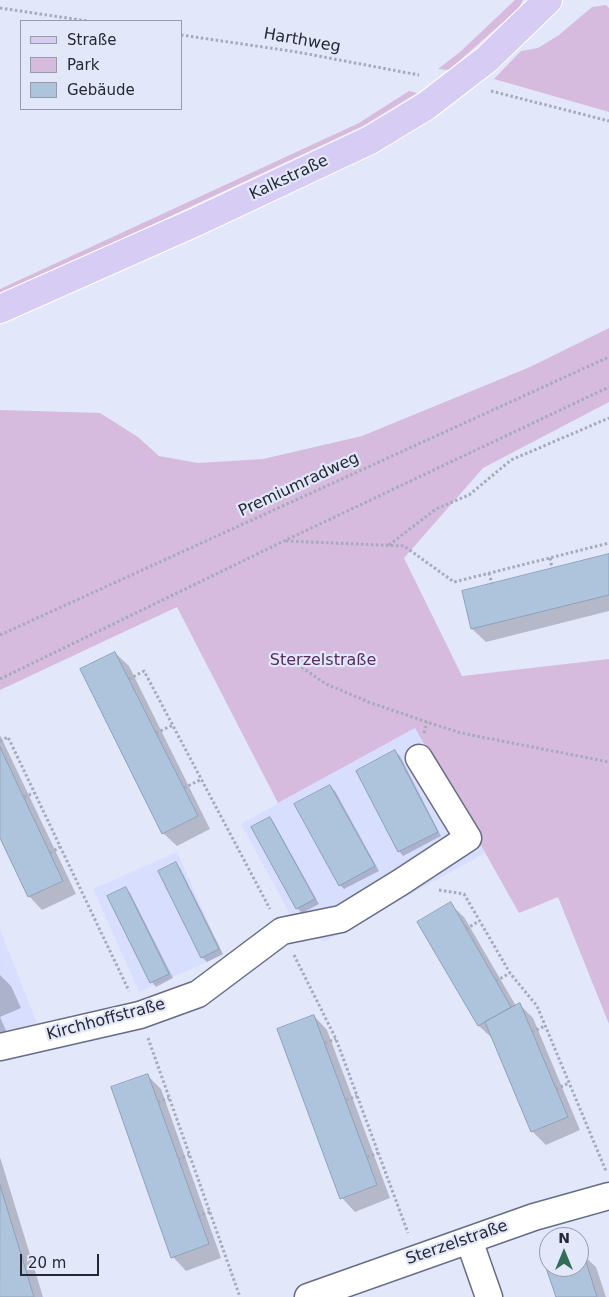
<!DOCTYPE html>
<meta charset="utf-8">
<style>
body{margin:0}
#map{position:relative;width:609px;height:1297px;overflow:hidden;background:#e3e7fa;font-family:"DejaVu Sans",sans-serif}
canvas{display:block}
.legend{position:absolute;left:20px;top:20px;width:162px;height:90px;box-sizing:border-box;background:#e3e7fa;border:1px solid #979baa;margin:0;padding:6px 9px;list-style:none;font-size:15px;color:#252833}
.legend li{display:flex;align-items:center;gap:10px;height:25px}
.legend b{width:25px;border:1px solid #979baa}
.north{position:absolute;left:539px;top:1227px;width:50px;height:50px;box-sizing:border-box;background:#e3e7fa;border:1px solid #979baa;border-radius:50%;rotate:0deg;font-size:14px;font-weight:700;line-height:20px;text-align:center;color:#252833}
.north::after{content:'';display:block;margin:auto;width:18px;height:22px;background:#316d57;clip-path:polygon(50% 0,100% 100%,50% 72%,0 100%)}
.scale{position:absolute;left:20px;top:1254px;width:79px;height:22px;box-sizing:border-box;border:2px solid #252833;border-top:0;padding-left:6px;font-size:15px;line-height:18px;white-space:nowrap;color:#252833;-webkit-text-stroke:4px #e3e7fa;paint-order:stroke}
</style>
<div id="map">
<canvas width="609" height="1297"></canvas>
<ul class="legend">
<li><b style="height:6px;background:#d7ccf4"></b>Straße</li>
<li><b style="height:14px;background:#d6bbdf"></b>Park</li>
<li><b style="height:14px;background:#aec3dc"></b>Gebäude</li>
</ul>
<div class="north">N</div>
<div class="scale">20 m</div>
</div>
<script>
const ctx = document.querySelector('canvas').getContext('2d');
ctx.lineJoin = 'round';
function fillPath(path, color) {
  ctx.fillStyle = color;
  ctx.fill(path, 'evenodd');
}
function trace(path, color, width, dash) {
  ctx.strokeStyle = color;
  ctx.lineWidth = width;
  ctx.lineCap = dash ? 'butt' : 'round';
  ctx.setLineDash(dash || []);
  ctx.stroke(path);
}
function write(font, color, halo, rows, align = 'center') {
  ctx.font = font + ' "DejaVu Sans",sans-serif';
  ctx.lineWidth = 4.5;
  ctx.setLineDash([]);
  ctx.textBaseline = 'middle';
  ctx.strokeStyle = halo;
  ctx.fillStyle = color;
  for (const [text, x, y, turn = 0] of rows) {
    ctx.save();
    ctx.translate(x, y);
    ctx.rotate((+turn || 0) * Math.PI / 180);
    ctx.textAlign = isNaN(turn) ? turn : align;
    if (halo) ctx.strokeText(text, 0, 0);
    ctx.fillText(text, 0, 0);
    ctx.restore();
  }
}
const built = new Path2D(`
 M415 728 485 853 324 942 296 925 241 824Z
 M177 852 223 955 139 992 93 889Z
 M0 929 38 1026 0 1035Z`);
const green = new Path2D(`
 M515 0H523L519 8 449 70 438 69 460 52Z
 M606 5 609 8V112L494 79 521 51 538 48 559 35 592 7Z
 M409 91 417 93 363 126 0 296V289L359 123Z
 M609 328V402L483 468 404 558 462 676 609 659V1024L558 897 519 913 415 728 278 803 177 607 0 690V410L100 413 138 437 159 456 198 463 263 459 362 436 530 367Z`);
const shadow = new Path2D(`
 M609 556V611L486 642 472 629 463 592Z
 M115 653 129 666 210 829 177 846 163 833Z
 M0 735 76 894 42 910 29 896 0 836Z
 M395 752 400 756 441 836 403 856 399 851Z
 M330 786 335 791 379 871 344 889 340 885Z
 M269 819 274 823 319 904 302 913 297 908Z
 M176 864 180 868 223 954 207 962 202 957Z
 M126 889 130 893 173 978 156 987 152 982Z
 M450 904 464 917 516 1006 520 1005 533 1018 580 1130 546 1145 532 1131 493 1039 479 1026Z
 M0 975 11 986 21 1008 0 1017 8 1035 0 1038Z
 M314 1016 327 1030 390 1198 355 1212 342 1198Z
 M147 1075 161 1089 221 1258 186 1271 173 1257Z
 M0 1157 43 1297H0Z
 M582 1254 596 1267 606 1297H558L547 1265H549V1267H579V1255Z`);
const building = new Path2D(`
 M609 554V595L471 629 462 591Z
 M115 652 198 816 162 834 80 669Z
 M0 747 63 881 28 897 0 838Z
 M395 750 438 832 398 852 356 771Z
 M330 785 375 866 339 886 294 804Z
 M270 817 315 899 296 909 251 827Z
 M176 862 219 949 201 958 158 871Z
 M126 887 169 974 150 983 107 896Z
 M451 902 511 1007 478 1026 417 922Z
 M520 1003 568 1117 531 1132 485 1022Z
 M314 1015 377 1185 340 1199 277 1029Z
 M148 1074 209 1244 171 1258 111 1087Z
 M0 1185 34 1297H0Z
 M583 1252 597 1297H556L545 1265 549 1263V1267H579V1254Z`);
const path = new Path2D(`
 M0 8 87 21
 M181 35 297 52 419 75
 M491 91 609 121
 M286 541 404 546 454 582 609 543
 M389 545 436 509 469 495 511 460 609 418
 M550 558 552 568
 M489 573 492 584
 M0 635 609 357
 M281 653 326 684 371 703 427 722 461 733 609 762
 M0 679 284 541 609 387
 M129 679 144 671 270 909
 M156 733 173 725
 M424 733 427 722
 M0 741 8 737 129 991
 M184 788 202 779
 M24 797 34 793
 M50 853 60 847
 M439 890 464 894 510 973 537 1006 606 1171
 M466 929 479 921
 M294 955 336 1039 408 1233
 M496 981 510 973
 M532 1032 545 1026
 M148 1038 240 1297
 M325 1043 336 1039
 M556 1089 569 1083
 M346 1100 357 1096
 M158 1102 169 1098
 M367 1157 378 1153
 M178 1159 189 1155
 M198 1216 210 1212
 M555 1297H556`);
const minor = new Path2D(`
 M0 1047 140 1015 198 994 282 931 341 919 401 882 468 838 419 758
 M469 1240 489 1297
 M308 1297 534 1217 609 1196`);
const major = new Path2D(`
 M487 59 548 0
 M0 309 198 221 370 140 426 106`);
const majorBridge = new Path2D(`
 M426 106 487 59`);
const streetNames = [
 ["Harthweg",302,41,10],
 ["Kalkstraße",289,178,-25],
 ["Premiumradweg",299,485,-25],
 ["Kirchhoffstraße",106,1020,-15],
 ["Sterzelstraße",457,1243,-19]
];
const parkNames = [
 ["Sterzelstraße",323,661]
];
fillPath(built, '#d8dffe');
fillPath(green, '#d6bbdf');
fillPath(shadow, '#0003');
fillPath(building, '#aec3dc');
trace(building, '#8da1ba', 1);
trace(minor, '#666c87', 29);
trace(major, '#fff', 30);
trace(path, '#a6aabb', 3, [2.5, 2.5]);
trace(minor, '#fff', 26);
trace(major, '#d7ccf4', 28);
trace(majorBridge, '#fff', 30, []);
trace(majorBridge, '#d7ccf4', 28);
write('16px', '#252833', '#e3e7fa', streetNames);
write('16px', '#552d61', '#e3e7fa', parkNames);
</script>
